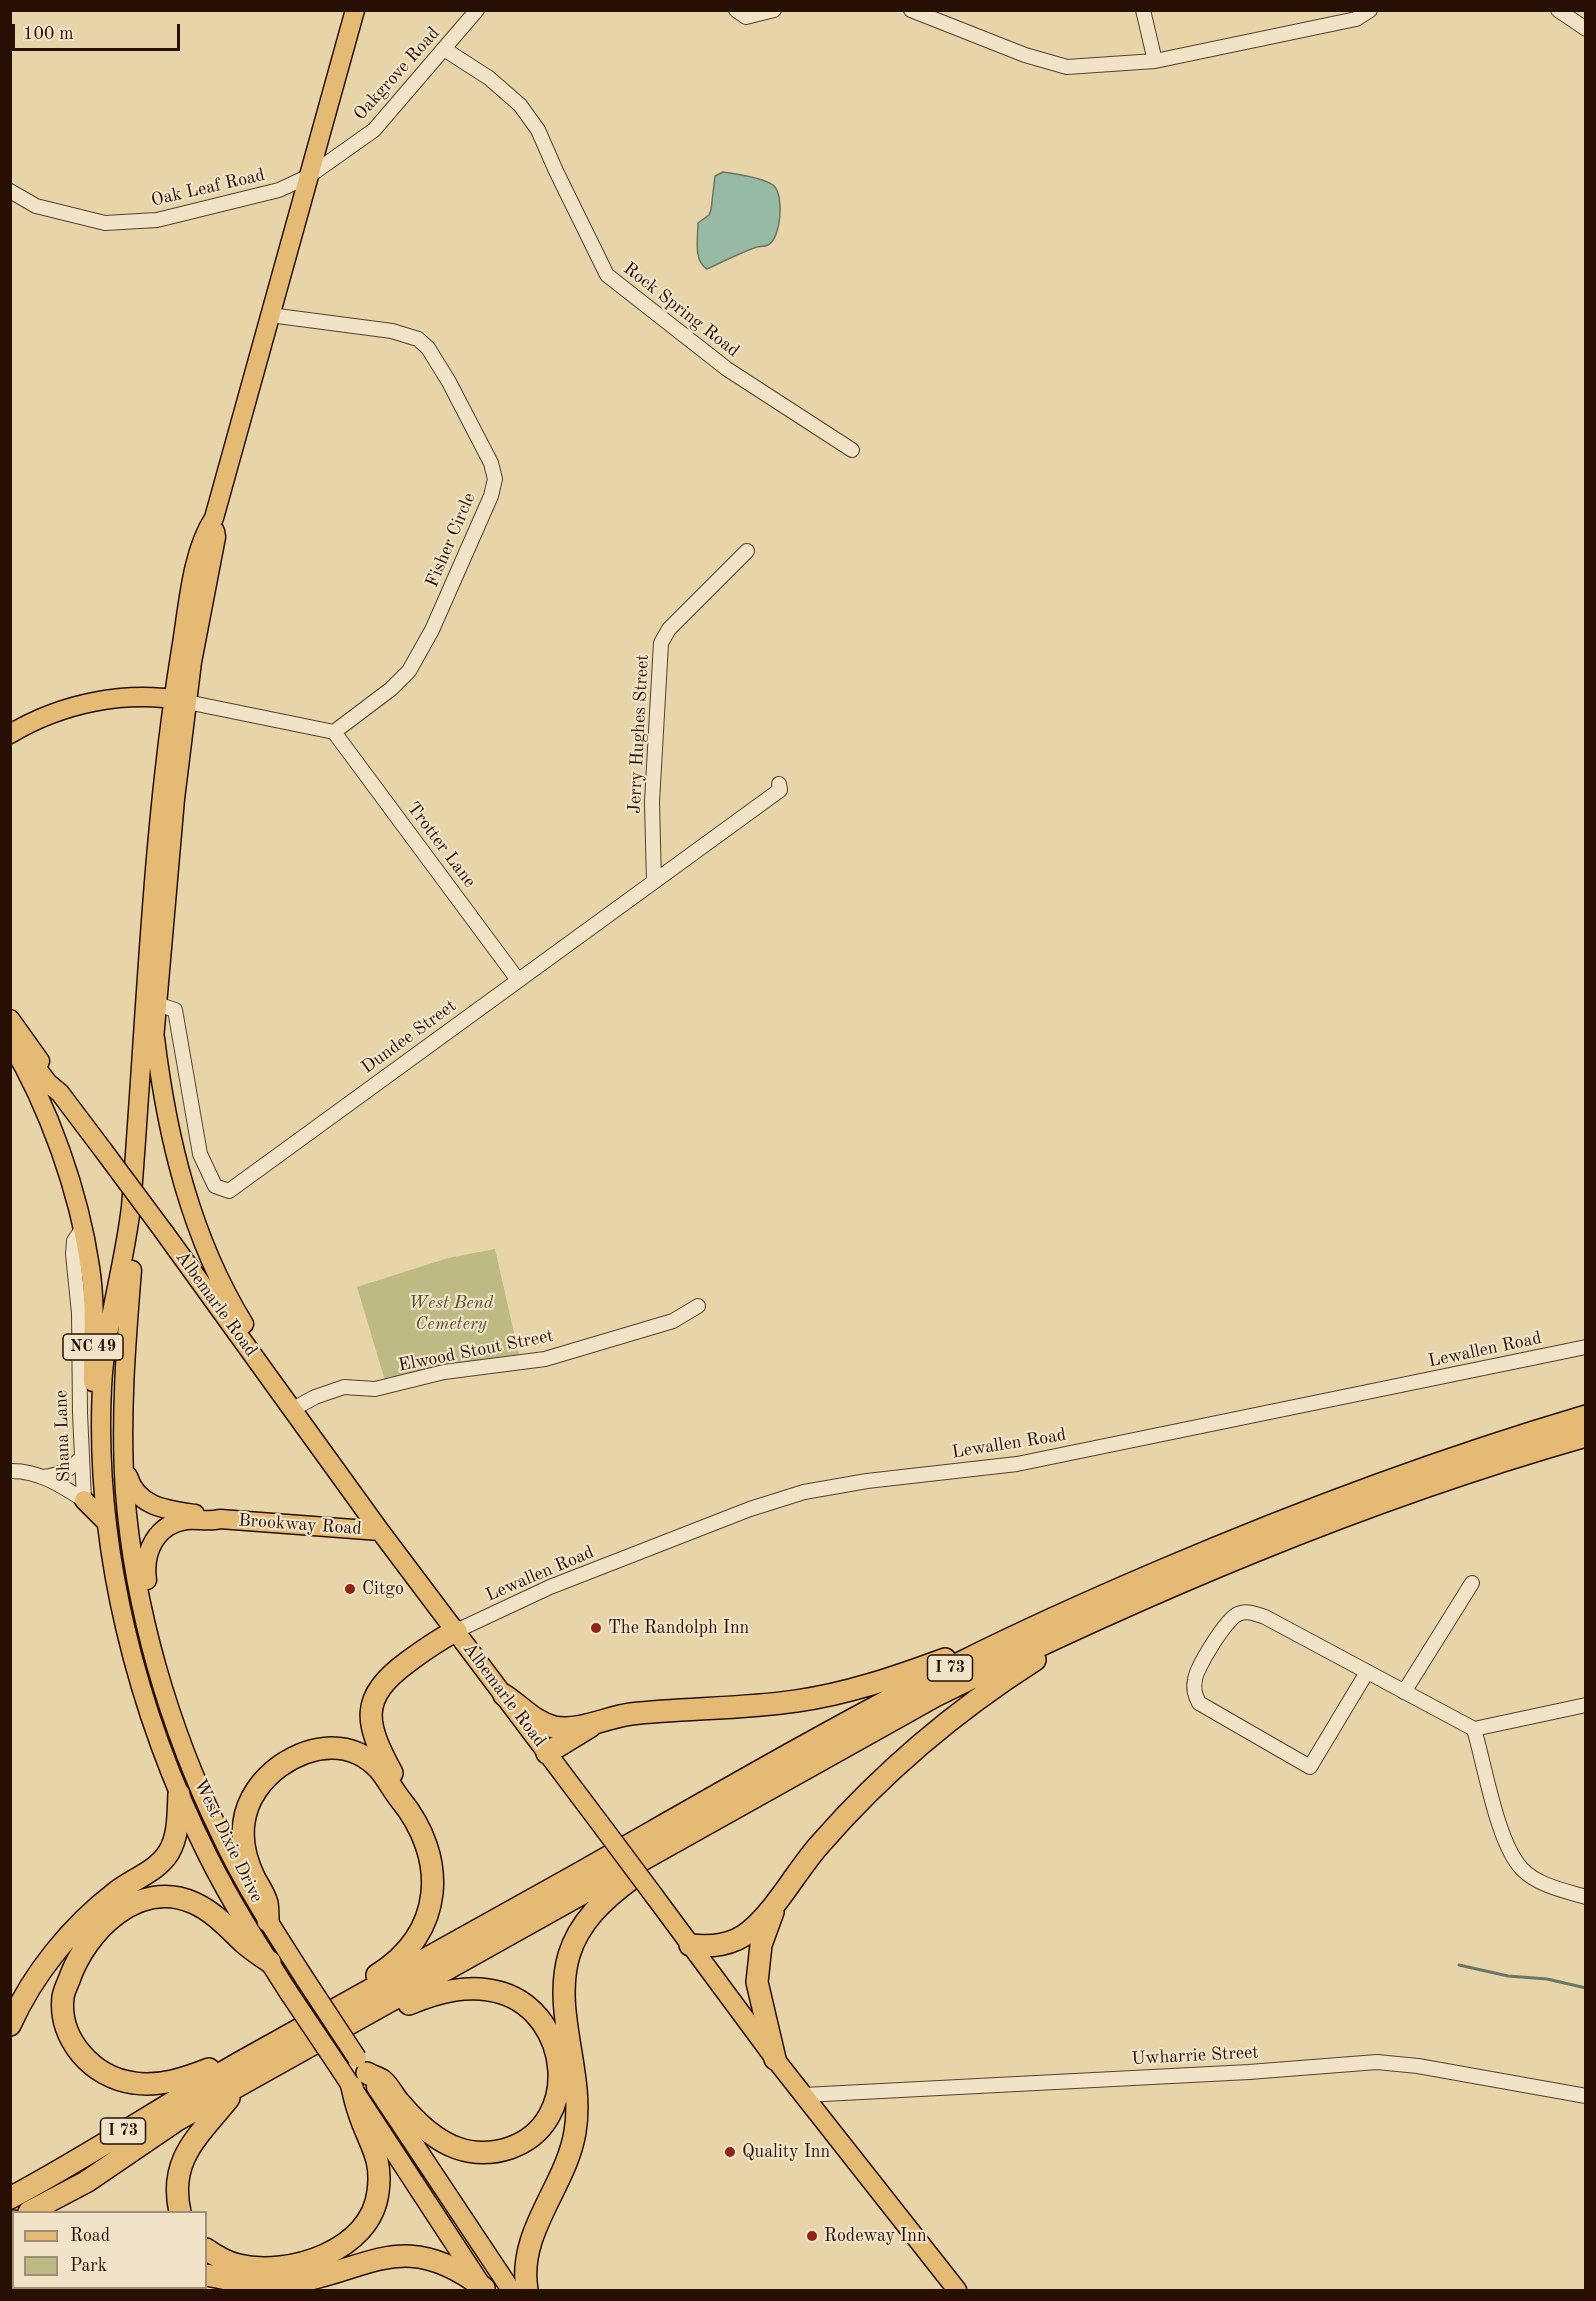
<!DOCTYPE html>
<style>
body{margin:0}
#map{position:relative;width:1596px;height:2301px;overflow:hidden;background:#e8d4a9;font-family:"Old Standard TT",serif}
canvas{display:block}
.frame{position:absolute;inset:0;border:12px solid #270f04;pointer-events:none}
.legend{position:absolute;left:12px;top:2211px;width:195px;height:78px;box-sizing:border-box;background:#f0e3c7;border:2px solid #a08e79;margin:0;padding:8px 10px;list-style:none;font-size:18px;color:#270f04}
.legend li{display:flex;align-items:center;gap:12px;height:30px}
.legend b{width:30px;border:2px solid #a08e79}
.scale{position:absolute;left:12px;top:24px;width:168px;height:27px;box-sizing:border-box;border:3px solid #270f04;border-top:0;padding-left:8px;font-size:18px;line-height:21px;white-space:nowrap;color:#270f04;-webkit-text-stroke:4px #f0e3c7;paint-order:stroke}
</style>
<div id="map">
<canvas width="1596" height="2301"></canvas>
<div class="frame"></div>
<ul class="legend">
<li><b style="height:8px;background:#e4ba74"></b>Road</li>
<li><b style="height:16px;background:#bdbb83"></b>Park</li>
</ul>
<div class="scale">100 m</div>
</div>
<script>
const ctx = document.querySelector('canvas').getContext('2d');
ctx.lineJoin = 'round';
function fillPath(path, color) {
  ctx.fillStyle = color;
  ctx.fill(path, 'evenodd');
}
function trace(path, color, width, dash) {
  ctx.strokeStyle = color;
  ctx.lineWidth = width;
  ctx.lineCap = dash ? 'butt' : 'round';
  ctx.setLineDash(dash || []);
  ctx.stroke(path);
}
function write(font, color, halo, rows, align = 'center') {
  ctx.font = font + ' "Old Standard TT",serif';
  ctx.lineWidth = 4.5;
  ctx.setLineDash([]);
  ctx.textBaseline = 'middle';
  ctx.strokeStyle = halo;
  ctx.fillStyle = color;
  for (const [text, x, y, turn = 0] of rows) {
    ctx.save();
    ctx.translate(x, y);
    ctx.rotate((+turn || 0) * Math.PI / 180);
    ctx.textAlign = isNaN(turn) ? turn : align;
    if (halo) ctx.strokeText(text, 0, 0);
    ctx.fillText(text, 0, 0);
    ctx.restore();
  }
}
const green = new Path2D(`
 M495 1249 519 1355 386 1384 357 1287 448 1258Z`);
const water = new Path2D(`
 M723 172C736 174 762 177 773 185 785 194 781 239 768 245 764 247 758 246 754 248 738 254 722 262 707 269 693 260 698 238 698 223L709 215 711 210 715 176Z`);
const stream = new Path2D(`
 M1459 1965 1508 1976 1547 1979 1586 1988`);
const minor = new Path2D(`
 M736 10 746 17 774 10
 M911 10 1025 55 1067 67 1155 61 1356 19 1370 10
 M1143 10 1155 61
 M1558 10 1586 29
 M444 49 489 78 520 105 538 130 556 171 607 275 727 369 852 450
 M10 191 36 206 105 223 157 220 279 190 309 176 374 130 477 10
 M270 315 392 331 418 339 428 348 449 382 491 463 495 479 491 496 432 630 409 671 391 689 334 732
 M187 702 334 732
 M334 732 518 980
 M654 882 652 802 661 643 669 629 747 551
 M157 1004 175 1010 200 1154 215 1186 229 1191 780 790 779 784
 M82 1229 74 1241 73 1254 79 1313 80 1413 84 1500
 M293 1409 315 1397 344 1387 375 1389 444 1372 545 1359 673 1321 698 1306
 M10 1471C38 1470 62 1486 84 1500
 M43 1477C60 1475 70 1470 82 1457
 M456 1631 550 1587 750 1509 804 1492 867 1481 1017 1464 1586 1347
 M1367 1672 1310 1767 1199 1703C1195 1695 1193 1689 1195 1680 1196 1668 1226 1619 1238 1614 1248 1610 1256 1614 1265 1617L1474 1729 1586 1705
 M1404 1692 1472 1583
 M1474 1729C1485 1766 1497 1843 1522 1869 1537 1885 1565 1891 1586 1897
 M804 2095 1249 2072 1377 2062 1418 2066 1586 2096`);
const major = new Path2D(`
 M10 734C62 703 125 690 185 701
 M10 1019 40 1061
 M155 1038C167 1137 191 1238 244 1324
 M10 1042C49 1107 79 1192 90 1267 96 1305 93 1345 93 1382
 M153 1051 175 799 192 662 216 537 215 531
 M26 1054 48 1083 60 1093 103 1150
 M164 1232 380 1531 605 1830
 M132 1270C126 1343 120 1418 125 1492 134 1609 169 1728 220 1833 244 1885 276 1934 307 1982
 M128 1476C137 1507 167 1510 195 1514
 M84 1500 107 1523
 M147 1580C143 1552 156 1524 187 1520 198 1519 209 1522 220 1519L380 1531
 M655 1897 775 2059 957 2290
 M289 1993C261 1949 232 1904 208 1856 137 1714 94 1547 102 1387 105 1327 124 1267 131 1207 146 1021 151 835 181 650 188 609 191 553 214 518L355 10
 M340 2069 482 2286
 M376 2087 511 2290`);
const highway = new Path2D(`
 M504 1695C521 1706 534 1722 554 1727 579 1732 607 1717 631 1714 685 1708 741 1709 796 1701 847 1694 896 1677 945 1659
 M547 1753 591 1726
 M392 1773C365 1723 358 1698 409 1661 424 1650 439 1639 456 1631
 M773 1912 761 1945 757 1982 775 2059
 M268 1921C268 1915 268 1909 267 1903 265 1895 259 1886 255 1879 246 1861 241 1842 244 1822 247 1799 262 1779 280 1766 312 1744 351 1739 379 1769 387 1778 392 1789 400 1799 448 1858 445 1932 377 1975
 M690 1945C711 1947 732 1946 750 1931 779 1906 796 1871 821 1843 884 1771 955 1711 1035 1660
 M10 2025C33 1974 71 1927 115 1893 132 1879 157 1872 169 1852 179 1835 178 1813 179 1794
 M209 2069C186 2078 160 2087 134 2083 93 2078 58 2039 63 1997 64 1991 67 1985 69 1980 86 1931 138 1878 194 1903 214 1912 228 1928 244 1943 252 1950 261 1956 270 1962
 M367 2073C372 2076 379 2078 383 2081 390 2087 394 2097 400 2103 415 2121 434 2140 457 2148 474 2154 492 2154 510 2148 582 2123 571 2015 502 1993 470 1983 438 1992 409 2004
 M10 2198C89 2156 162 2107 239 2063 347 2002 456 1943 564 1882 695 1808 826 1731 960 1663 1026 1630 1093 1600 1161 1571 1299 1512 1441 1459 1586 1416
 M29 2212 86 2182 177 2120 935 1696C1144 1593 1361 1500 1586 1436
 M180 2212C168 2159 199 2136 229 2098
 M10 2223 14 2221
 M206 2249C216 2256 226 2262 238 2265 289 2277 371 2251 378 2192 383 2157 369 2144 359 2113 356 2105 354 2096 352 2087
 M10 2258 14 2257
 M206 2275C229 2279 254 2286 279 2284 366 2276 399 2223 484 2288
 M527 2290C517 2232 566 2187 575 2132 585 2073 552 2013 569 1955 579 1922 604 1899 631 1879`);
const majorBridge = new Path2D(`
 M103 1150 164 1232
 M605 1830 655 1897
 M307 1982 357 2058
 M289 1993 340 2069`);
const markers = [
 [350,1589,6,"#8f2418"],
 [596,1628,6,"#8f2418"],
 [730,2152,6,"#8f2418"],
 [812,2236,6,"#8f2418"]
];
const shields = [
 [93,1347,60],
 [950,1668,45],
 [123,2131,45]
];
const shieldNames = [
 ["NC 49",93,1347],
 ["I 73",950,1668],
 ["I 73",123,2131]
];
const streetNames = [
 ["Oakgrove Road",397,74,-48],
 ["Oak Leaf Road",208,188,-13],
 ["Rock Spring Road",681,310,38],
 ["Fisher Circle",451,540,-67],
 ["Jerry Hughes Street",639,734,-87],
 ["Trotter Lane",441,845,53],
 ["Dundee Street",409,1037,-36],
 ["Albemarle Road",216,1304,54],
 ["Lewallen Road",1485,1350,-12],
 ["Elwood Stout Street",476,1351,-11],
 ["Shana Lane",63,1436,-92],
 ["Lewallen Road",1009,1444,-9],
 ["Brookway Road",300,1525,4],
 ["Lewallen Road",540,1574,-23],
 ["Albemarle Road",504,1695,53],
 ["West Dixie Drive",228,1841,64],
 ["Uwharrie Street",1195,2056,-3]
];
const parkNames = [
 ["West Bend",451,1303],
 ["Cemetery",451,1324]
];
const poiNames = [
 ["Citgo",362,1589],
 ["The Randolph Inn",608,1628],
 ["Quality Inn",742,2152],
 ["Rodeway Inn",824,2236]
];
fillPath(green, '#bdbb83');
fillPath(water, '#98b9a3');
trace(water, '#6b7563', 1.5);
trace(stream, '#6b7563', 3);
trace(minor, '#57402d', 16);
trace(major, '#270f04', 21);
trace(highway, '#270f04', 24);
trace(minor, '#f0e3c7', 14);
trace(major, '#e4ba74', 18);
trace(highway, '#e4ba74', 21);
trace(majorBridge, '#270f04', 21, []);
trace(majorBridge, '#e4ba74', 18);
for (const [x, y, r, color] of markers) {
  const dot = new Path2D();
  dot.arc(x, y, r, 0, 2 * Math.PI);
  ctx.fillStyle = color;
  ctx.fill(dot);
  trace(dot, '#f0e3c7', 2);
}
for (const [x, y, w] of shields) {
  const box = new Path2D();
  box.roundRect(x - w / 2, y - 13, w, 26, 4.5);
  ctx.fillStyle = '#f0e3c7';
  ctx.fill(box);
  trace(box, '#270f04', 1.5);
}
write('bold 16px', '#270f04', null, shieldNames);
write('18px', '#270f04', '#f0e3c7', streetNames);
write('italic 18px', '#5c4b30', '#f0e3c7', parkNames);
write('18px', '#270f04', '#f0e3c7', poiNames, 'left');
</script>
